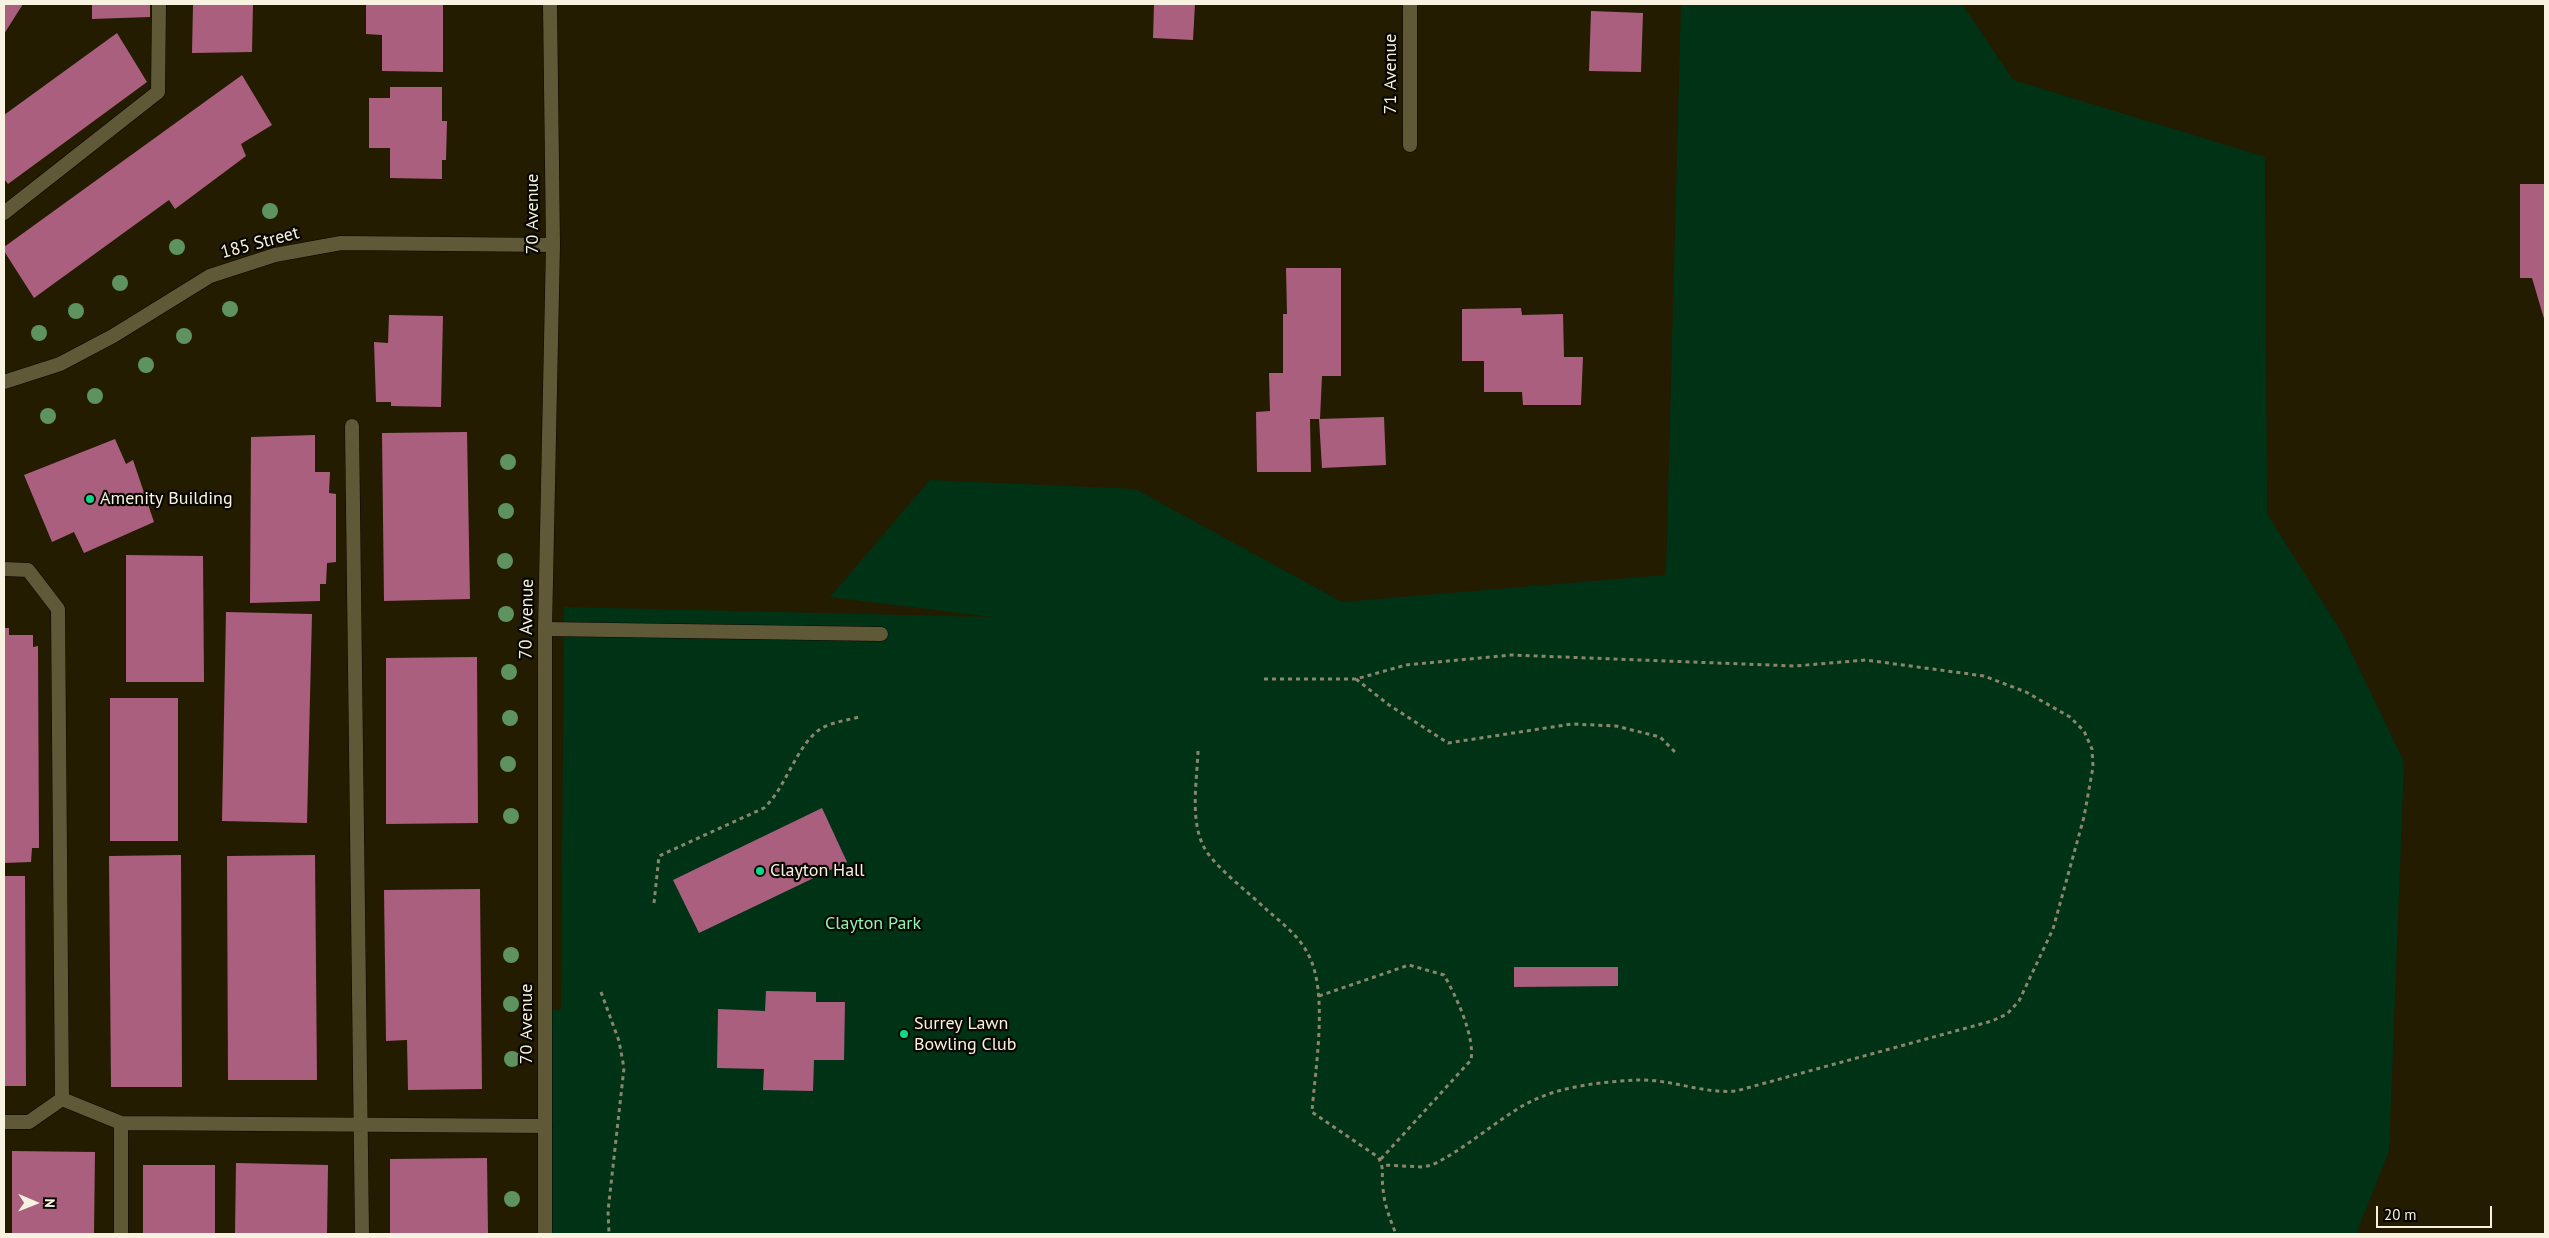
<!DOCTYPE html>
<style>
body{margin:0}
#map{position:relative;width:2549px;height:1238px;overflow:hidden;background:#231c00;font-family:"PT Sans",sans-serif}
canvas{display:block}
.frame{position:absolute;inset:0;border:5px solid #f7f3e0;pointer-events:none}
.north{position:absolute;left:10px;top:1178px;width:50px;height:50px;-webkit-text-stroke:4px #090700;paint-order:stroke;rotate:91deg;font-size:14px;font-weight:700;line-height:20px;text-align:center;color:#f7f3e0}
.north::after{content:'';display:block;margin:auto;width:18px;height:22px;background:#f7f3e0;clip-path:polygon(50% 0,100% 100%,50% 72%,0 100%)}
.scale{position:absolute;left:2376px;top:1206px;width:116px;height:22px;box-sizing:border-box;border:2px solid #f7f3e0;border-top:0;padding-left:6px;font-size:15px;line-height:18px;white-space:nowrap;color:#f7f3e0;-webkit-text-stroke:4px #090700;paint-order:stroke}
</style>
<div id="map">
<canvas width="2549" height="1238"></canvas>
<div class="frame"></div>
<div class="north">N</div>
<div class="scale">20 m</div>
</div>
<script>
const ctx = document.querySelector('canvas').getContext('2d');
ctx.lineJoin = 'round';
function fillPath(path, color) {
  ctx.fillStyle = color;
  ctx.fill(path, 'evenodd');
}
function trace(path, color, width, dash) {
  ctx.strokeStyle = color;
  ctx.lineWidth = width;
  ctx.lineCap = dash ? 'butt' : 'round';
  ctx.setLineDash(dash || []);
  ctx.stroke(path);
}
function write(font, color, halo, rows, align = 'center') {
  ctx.font = font + ' "PT Sans",sans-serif';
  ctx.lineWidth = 4.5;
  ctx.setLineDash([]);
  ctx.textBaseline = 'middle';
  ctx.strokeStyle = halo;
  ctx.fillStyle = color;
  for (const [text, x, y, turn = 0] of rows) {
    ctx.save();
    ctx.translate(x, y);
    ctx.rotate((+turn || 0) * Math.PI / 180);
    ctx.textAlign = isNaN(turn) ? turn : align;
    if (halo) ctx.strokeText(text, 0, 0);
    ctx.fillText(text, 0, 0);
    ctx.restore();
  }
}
const green = new Path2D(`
 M1681 4H1962L2013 80 2265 157 2267 514 2342 633 2404 762 2389 1151 2356 1234H539L542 1009 561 1010 564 607 992 617 830 597 930 480 1135 489 1342 602 1666 575Z`);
const building = new Path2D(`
 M4 4H23L4 34Z
 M92 4H150V17L92 19Z
 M193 4H253L252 52 192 53Z
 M366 4H443V72L382 71V35L366 34Z
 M1154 4H1195L1193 40 1153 38Z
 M1591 11 1643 13 1641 72 1589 71Z
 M117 33 147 82 8 184 4 179V115Z
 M242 75 272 125 241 144 246 156 175 209 169 200 34 298 4 251V247Z
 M390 87H442V121H447L446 160H442V179L390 178V148H369V98H390Z
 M2520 184H2545V322L2532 278H2520Z
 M1286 268H1341V376H1322L1320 419H1310L1311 472H1257L1256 412 1270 411 1269 373H1283V314H1287Z
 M1521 308 1522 315 1563 314 1564 357H1583L1581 405H1523L1522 392H1484V361H1462V309Z
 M389 315 443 316 441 407 391 406V402H376L374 342 388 343Z
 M1384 417 1386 465 1322 468 1319 419Z
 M467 432 470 599 384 601 382 433Z
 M315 435V472H330L329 493 336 494V562L327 563 326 584H320V601L250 603 251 437Z
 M115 439 126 464 133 460 154 522 84 553 74 532 52 542 24 475Z
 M126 555 203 556 204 682H126Z
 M226 612 312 614 307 823 222 821Z
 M4 628H9V635H33V647L38 646 39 848H32L31 862 4 863Z
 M477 657 478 823 386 824V658Z
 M110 698H178V841H110Z
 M822 808 847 862 699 933 673 880Z
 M181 855 182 1087H111L109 856Z
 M315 855 317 1080H228L227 856Z
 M4 876H25L26 1086H4Z
 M480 889 482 1089 408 1090 407 1040 386 1041 384 890Z
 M1514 967H1618V986L1514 987Z
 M766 991 816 992V1002H845L844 1060H814L813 1091 763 1090 764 1069 717 1068 718 1009 765 1011Z
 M12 1151 95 1152 94 1234H12Z
 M487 1158 488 1234H390V1159Z
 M236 1163 328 1165 327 1234H235Z
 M143 1165H215V1234H143Z`);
const path = new Path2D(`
 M1264 679H1356L1406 665 1511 655 1795 666 1866 660 1984 676 2026 692 2070 717 2084 731 2092 749 2093 767 2084 817 2053 929 2019 1001 2007 1014 1992 1021 1736 1091C1703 1094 1671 1079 1638 1080 1600 1082 1558 1086 1524 1105 1493 1123 1465 1149 1432 1165L1423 1167 1383 1165
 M1356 679 1389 705 1448 743 1572 724 1616 726 1660 737 1676 753
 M1198 751C1197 783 1188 828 1209 855 1224 874 1249 893 1267 910 1282 923 1299 936 1308 954 1329 992 1315 1069 1312 1112L1378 1157C1385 1168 1381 1175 1383 1188 1384 1204 1390 1219 1396 1234
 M654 903 659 856 764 808C787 787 796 744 822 728 833 722 848 720 859 717
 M601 992 619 1041 624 1068 608 1211 609 1234
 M1319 996 1409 965 1444 975C1456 996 1475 1036 1471 1060L1380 1160`);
const service = new Path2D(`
 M4 213 158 92 159 4
 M352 426 362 1234
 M4 569 28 570 58 609 62 1099 29 1122H4
 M545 629 881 634
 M62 1099 121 1123 545 1126
 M121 1234V1123`);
const minor = new Path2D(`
 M1410 4V145
 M4 382 60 364 113 336 210 276 275 255 341 243 553 245
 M545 1234V629L553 245 550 4`);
const trees = [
 [270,211],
 [177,247],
 [120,283],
 [230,309],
 [76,311],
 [39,333],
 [184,336],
 [146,365],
 [95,396],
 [48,416],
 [508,462],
 [506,511],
 [505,561],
 [506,614],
 [509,672],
 [510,718],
 [508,764],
 [511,816],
 [511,955],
 [511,1004],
 [512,1059],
 [512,1199]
];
const markers = [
 [90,499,5,"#0ed98a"],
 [760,871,5,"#0ed98a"],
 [904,1034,5,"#0ed98a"]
];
const streetNames = [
 ["71 Avenue",1391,74,-90],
 ["70 Avenue",533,214,-90],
 ["185 Street",260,243,-15],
 ["70 Avenue",527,619,-89],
 ["70 Avenue",527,1024,-90]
];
const poiNames = [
 ["Amenity Building",100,499],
 ["Clayton Hall",770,871],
 ["Surrey Lawn",914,1024],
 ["Bowling Club",914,1045]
];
const parkNames = [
 ["Clayton Park",873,924]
];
fillPath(green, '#003316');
fillPath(building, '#ab5f7f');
trace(service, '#0c0600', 15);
trace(minor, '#0c0600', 15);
trace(path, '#8a856d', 3, [4, 4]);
trace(service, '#605938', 14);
trace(minor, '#605938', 14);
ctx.fillStyle = '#5e9360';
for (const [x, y] of trees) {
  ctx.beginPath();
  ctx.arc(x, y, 8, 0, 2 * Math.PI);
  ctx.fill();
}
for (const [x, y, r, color] of markers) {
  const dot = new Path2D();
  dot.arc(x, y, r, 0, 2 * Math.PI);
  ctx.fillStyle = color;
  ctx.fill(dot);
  trace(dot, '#090700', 2);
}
write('18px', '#f7f3e0', '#090700', streetNames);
write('18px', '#f7f3e0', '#090700', poiNames, 'left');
write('18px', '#8ff4ae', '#090700', parkNames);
</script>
